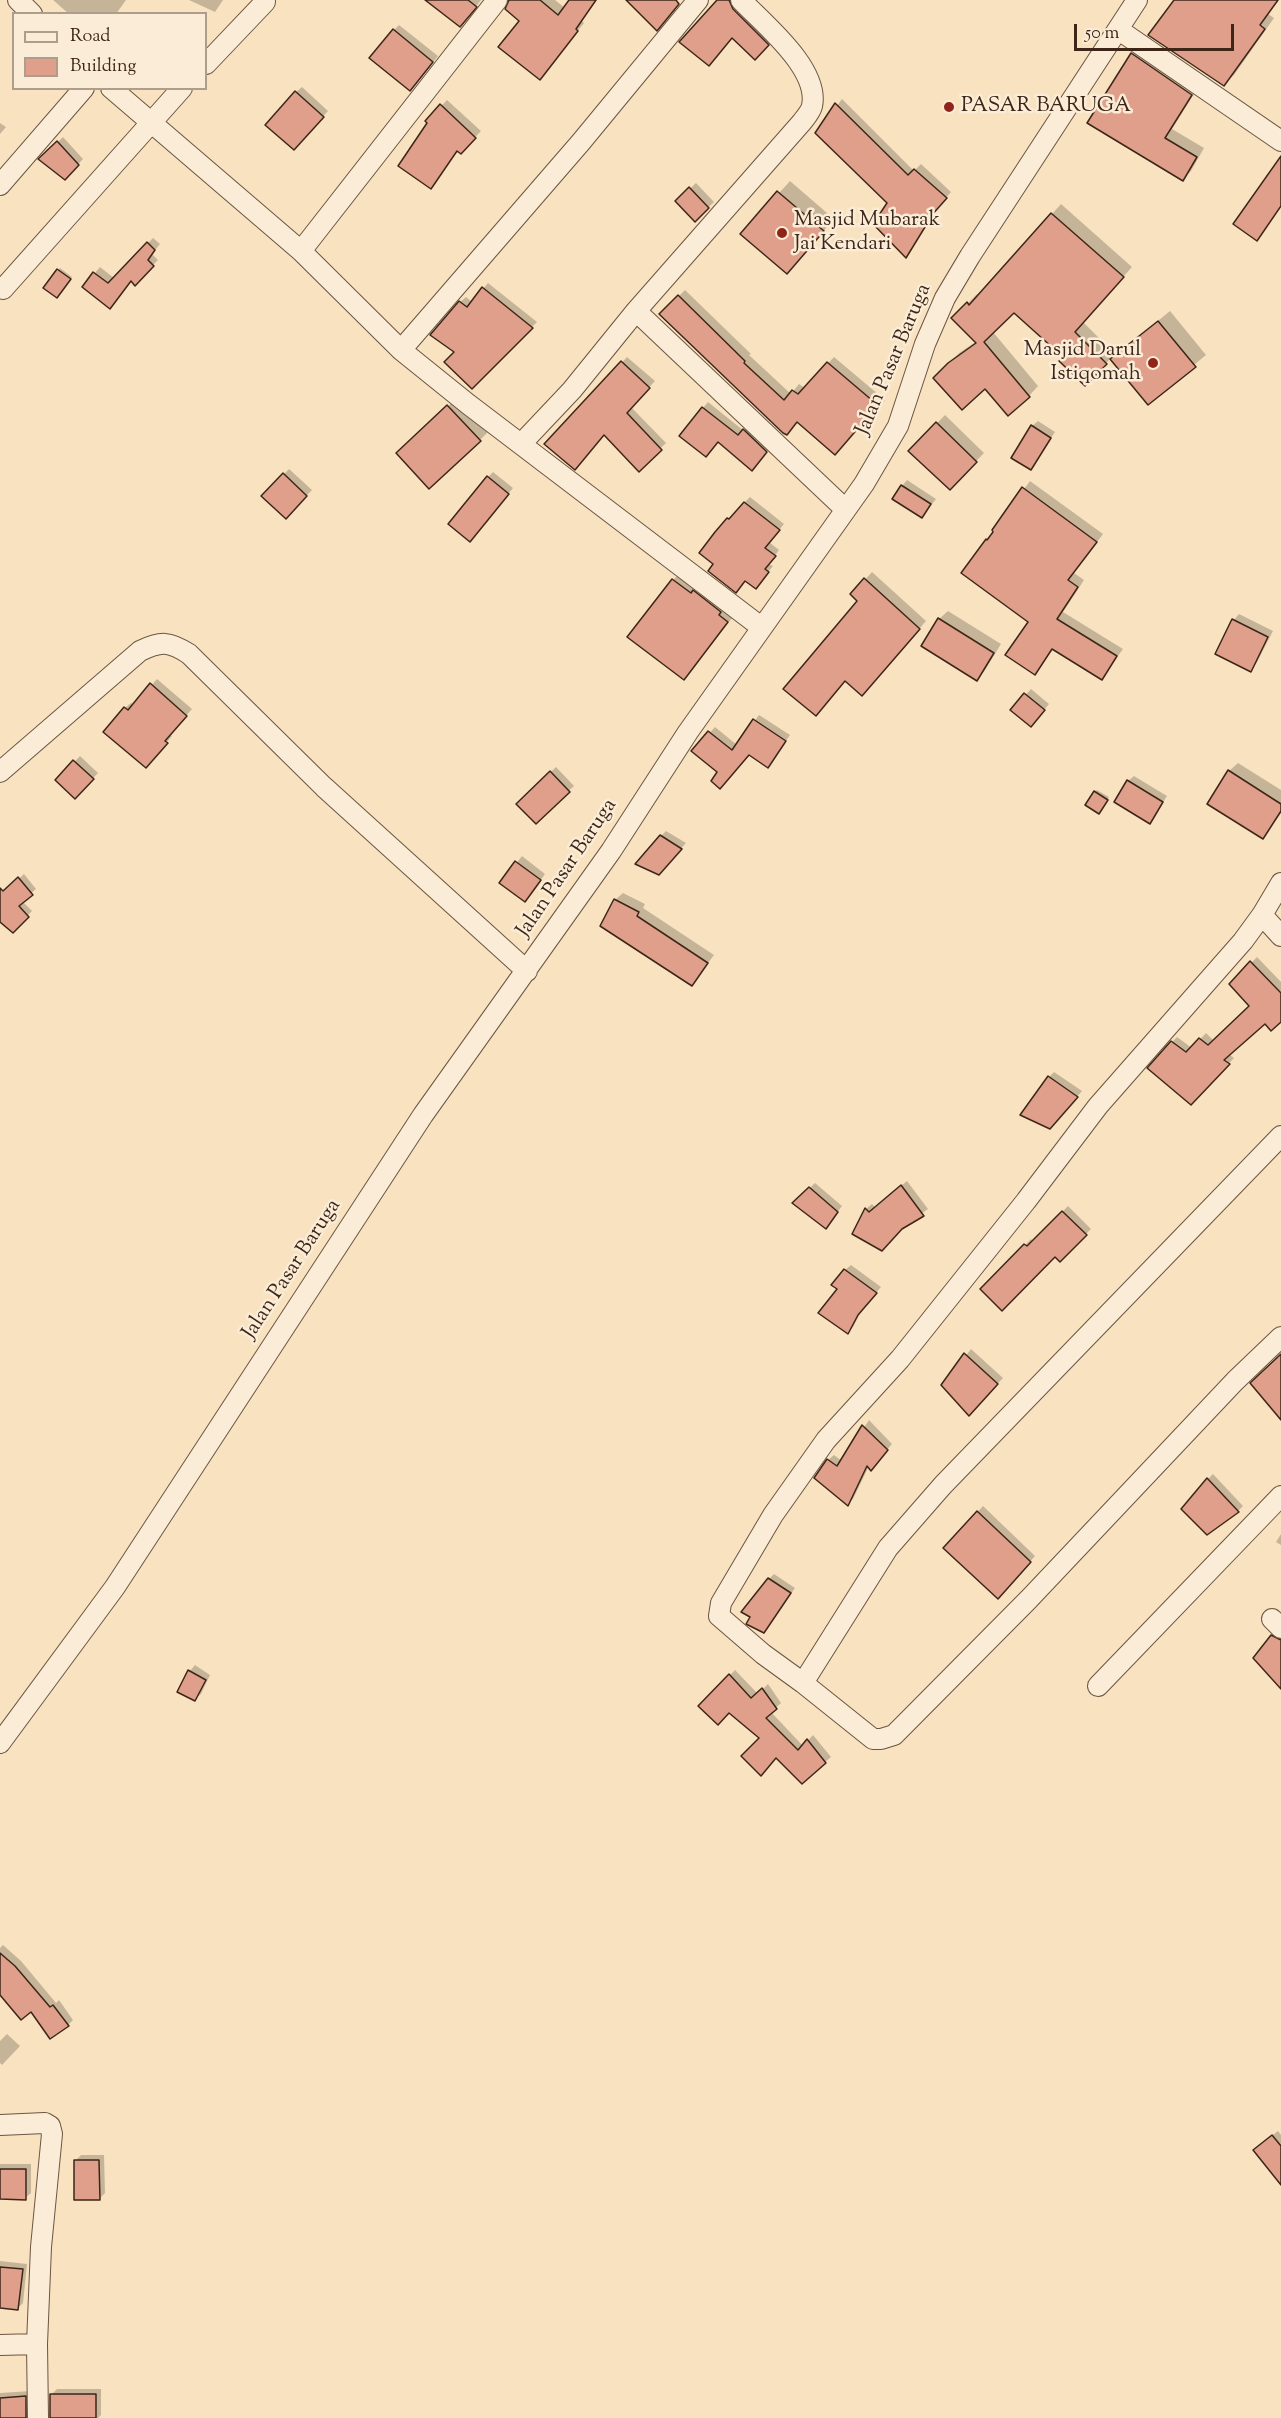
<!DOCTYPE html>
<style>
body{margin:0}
#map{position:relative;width:1281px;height:2418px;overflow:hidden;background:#f8e2c0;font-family:"Sorts Mill Goudy",serif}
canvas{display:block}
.legend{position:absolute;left:12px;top:12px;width:195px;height:78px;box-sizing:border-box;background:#faecd6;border:2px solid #ae9d8a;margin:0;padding:8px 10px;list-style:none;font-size:18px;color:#3d2618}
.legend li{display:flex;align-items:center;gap:12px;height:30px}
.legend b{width:30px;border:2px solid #ae9d8a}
.scale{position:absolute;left:1074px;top:24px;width:160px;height:27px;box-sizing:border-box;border:3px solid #3d2618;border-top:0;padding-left:8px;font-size:18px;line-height:21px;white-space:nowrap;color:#3d2618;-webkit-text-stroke:4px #faecd6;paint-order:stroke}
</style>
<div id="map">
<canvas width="1281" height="2418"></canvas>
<ul class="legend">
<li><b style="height:8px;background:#faecd6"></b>Road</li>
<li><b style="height:16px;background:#df9f8b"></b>Building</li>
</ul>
<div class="scale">50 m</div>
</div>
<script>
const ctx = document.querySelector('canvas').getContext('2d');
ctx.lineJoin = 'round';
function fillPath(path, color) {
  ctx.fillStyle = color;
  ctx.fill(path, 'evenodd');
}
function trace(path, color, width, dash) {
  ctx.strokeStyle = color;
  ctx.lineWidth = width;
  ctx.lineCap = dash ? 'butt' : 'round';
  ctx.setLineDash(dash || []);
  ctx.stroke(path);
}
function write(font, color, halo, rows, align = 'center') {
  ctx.font = font + ' "Sorts Mill Goudy",serif';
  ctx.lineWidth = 5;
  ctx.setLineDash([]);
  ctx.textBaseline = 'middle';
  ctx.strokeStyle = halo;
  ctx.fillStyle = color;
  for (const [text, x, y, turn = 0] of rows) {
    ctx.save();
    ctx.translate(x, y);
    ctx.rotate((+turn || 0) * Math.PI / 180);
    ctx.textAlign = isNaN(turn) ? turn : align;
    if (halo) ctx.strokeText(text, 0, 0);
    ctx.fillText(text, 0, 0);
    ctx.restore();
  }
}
const shadow = new Path2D(`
 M53 0H126L116 14H69Z
 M189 0H223L215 12Z
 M444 0H481L466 20Z
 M510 0H555L565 8 571 0H597L582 21 584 23 546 71Z
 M718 0H740L776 36 763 50Z
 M1175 0H1279L1268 14 1274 18 1234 75 1224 84Z
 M399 25 438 56 416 84 394 30Z
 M1140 46 1199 86 1172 129 1204 148 1191 171 1183 179 1089 122 1132 54Z
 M302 87 328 111 299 143 296 92Z
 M842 99 914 171 921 164 951 192 928 219 930 221 906 256 889 203 817 133Z
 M447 100 481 131 461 152 458 150 431 187 429 123 427 121Z
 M0 123 6 127 0 134Z
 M63 137 83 159 70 173 41 159Z
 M790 181 834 219 798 261 742 234Z
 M696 183 714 202 695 220 677 201Z
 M1061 204 1132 267 1083 322 1116 355 1170 311 1206 355 1148 403 1111 358 1085 384 1065 357 1014 311 993 332 1038 386 1029 396 1008 414 985 387 935 378 959 353 977 341 953 318 977 294 979 296Z
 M153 238 160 244 152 254 158 260 135 283 132 280 84 286 100 267 114 278Z
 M60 268 72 277 59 294 58 270Z
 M488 283 537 322 472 387 456 352 460 302 466 297 472 302Z
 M685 290 751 354 749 355 791 394 799 384 805 388 834 357 885 400 870 420 860 424 798 421 787 434 661 314Z
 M627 357 655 381 631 407 666 443 639 469 604 434 547 444Z
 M457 398 488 432 480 440 406 444Z
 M708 402 744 431 750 425 771 446 757 463 703 408Z
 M945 415 984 453 950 488 910 451Z
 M1038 421 1055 432 1031 468 1032 426Z
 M289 469 312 490 286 517 263 496Z
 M493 472 513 488 475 535 488 477Z
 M907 480 936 499 922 517 902 486Z
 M1030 481 1103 534 1074 573 1084 580 1063 612 1123 649 1102 678 1054 648 1035 673 1030 621 963 573Z
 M750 497 784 524 769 542 779 550 769 564 773 566 756 587 715 564 728 519Z
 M681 572 736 613 692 669 673 580Z
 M872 572 926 621 869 687 860 601 852 594Z
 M948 611 1001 644 985 670 977 679 939 619Z
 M1239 614 1273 631 1256 664 1251 670 1217 653 1234 620Z
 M157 679 192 709 169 735 172 736 151 761 105 732 125 708 131 703 134 705Z
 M1031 689 1049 704 1036 720 1012 710Z
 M759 715 790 735 773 760 749 753 719 772 693 751 715 727 737 745Z
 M80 756 98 773 75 797 57 780Z
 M1238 763 1281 790V813L1263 837 1229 771Z
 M556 767 574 786 536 822 518 804Z
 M1134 776 1167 796 1150 822 1128 781Z
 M1097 790 1109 797 1101 810 1095 792Z
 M666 831 686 843 664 867 661 836Z
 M522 856 545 874 530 895 501 883Z
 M24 874 36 889 22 901 32 911 13 930 0 918V897Z
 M623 893 645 904 643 908 714 955 692 984 615 900Z
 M1257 957 1281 982V1020L1265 1022 1229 1054 1234 1058 1191 1103 1172 1042 1177 1037 1192 1048 1206 1033 1214 1041 1251 1006 1231 984Z
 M1054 1072 1082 1091 1056 1121 1049 1077Z
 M907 1181 928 1209 903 1227 881 1249 866 1209 872 1204 875 1207Z
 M815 1183 842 1206 826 1227 794 1203Z
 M1068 1206 1091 1229 1060 1260 1055 1255 982 1289 1031 1239 1033 1242Z
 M851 1265 881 1287 863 1308 853 1327 848 1332 839 1288 845 1270Z
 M971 1349 1003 1378 969 1414 943 1385Z
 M869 1420 892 1444 871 1469 869 1466 853 1499 847 1504 828 1460 834 1455 842 1461Z
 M1213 1474 1243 1506 1238 1511 1208 1479Z
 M983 1506 1035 1556 1003 1592 945 1548Z
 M1281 1534V1545L1276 1542Z
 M774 1574 795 1588 764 1632 769 1579Z
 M195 1665 210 1675 201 1694 195 1699 179 1691 190 1671Z
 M735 1670 758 1694 768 1684 781 1703 771 1712 803 1746 813 1735 831 1757 802 1782 762 1738 730 1711 700 1706Z
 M3 1945 21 1961 56 2003 59 2000 73 2020 68 2025 31 2009 0 1993V1948Z
 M7 2034 20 2046 2 2065 0 2063V2041Z
 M1278 2131 1281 2135V2168L1260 2145Z
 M81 2155H104L105 2193 99 2199 75 2161Z
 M0 2164H31V2193L25 2198H0Z
 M0 2261 27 2264 23 2303 18 2308 0 2306Z
 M57 2389H101V2415L98 2418H51V2395Z
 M31 2391 29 2418H0V2393Z`);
const building = new Path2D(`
 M425 0H468L477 7 460 27Z
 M509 0H540L558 15 569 0H596L576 29 578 31 540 80 498 47 519 21 505 9Z
 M626 0H676L679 4 657 31Z
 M717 0H729L733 9 769 45 755 60 732 38 709 66 679 42Z
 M1174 0H1278L1260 25 1265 29 1224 86 1148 35Z
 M393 29 433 62 410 91 369 58Z
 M1131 53 1192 95 1165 138 1197 157 1183 181 1087 123Z
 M295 91 324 117 294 150 265 125Z
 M835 103 908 175 914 169 947 198 923 225 925 227 906 258 873 224 887 203 815 133Z
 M440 104 476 138 461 154 457 151 431 189 398 166 427 123 425 121Z
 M57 141 79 165 65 180 38 159Z
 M1281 156V206L1257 241 1233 224Z
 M689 187 709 208 695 222 675 201Z
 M777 191 824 231 787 274 740 234Z
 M1051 213 1124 277 1075 332 1107 364 1085 386 1059 361 1063 357 1014 313 984 342 1030 397 1008 416 985 389 962 410 933 378 948 363 976 343 951 318 967 302 969 305Z
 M147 242 155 250 148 260 154 266 135 286 131 281 110 309 82 287 93 272 108 283Z
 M57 269 71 279 57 298 43 288Z
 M482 287 533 328 472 389 444 362 454 352 430 335 459 301 467 307Z
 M678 295 745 361 744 363 784 400 792 390 798 394 827 362 880 407 863 429 860 426 835 455 797 422 787 435 783 433 659 314Z
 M1158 321 1196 367 1148 405 1110 359Z
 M621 361 650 388 627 413 662 450 639 472 604 435 575 470 544 444Z
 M447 405 481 441 429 489 396 453Z
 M702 407 738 435 743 429 767 452 752 471 718 442 706 457 679 436Z
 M936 422 977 462 950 490 908 451Z
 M1031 425 1051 438 1031 470 1011 458Z
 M283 473 307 496 286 519 261 496Z
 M487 476 509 494 470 542 448 524Z
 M901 485 931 504 922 518 892 499Z
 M1022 487 1097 542 1068 580 1078 587 1057 619 1117 656 1102 680 1052 649 1035 675 1005 655 1028 622 961 573 986 539 987 540 993 532 992 530Z
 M744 502 780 530 765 548 776 556 765 569 769 572 756 589 745 581 736 593 708 571 713 564 699 553 715 532 727 518 729 519Z
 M864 578 920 629 862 696 845 681 816 716 783 689 857 601 850 594Z
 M672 579 691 593 693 590 721 612 719 615 728 622 684 680 627 637Z
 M938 618 994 653 977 681 921 646Z
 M1232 619 1268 637 1251 672 1215 654Z
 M150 683 187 716 165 741 168 743 146 768 103 732 124 707 128 710Z
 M1024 693 1045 710 1031 727 1010 710Z
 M753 719 786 741 768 768 749 755 720 789 711 781 717 772 691 751 708 731 732 750Z
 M73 760 94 779 75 799 55 780Z
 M1228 770 1281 804V811L1263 839 1207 804Z
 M550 771 570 792 536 824 516 804Z
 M1127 780 1163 802 1150 824 1114 802Z
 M1094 791 1108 800 1099 814 1085 805Z
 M660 835 682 849 659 875 635 864Z
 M515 861 541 880 525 902 499 883Z
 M18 877 33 895 19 906 29 917 13 933 0 922V888L3 891Z
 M614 899 639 912 637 916 708 963 692 986 600 926Z
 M1250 961 1281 993V1022L1271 1031 1265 1024 1224 1060 1230 1064 1191 1105 1147 1068 1171 1041 1186 1052 1199 1038 1208 1045 1249 1006 1229 984Z
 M1048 1076 1078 1097 1050 1129 1020 1115Z
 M901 1185 924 1216 902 1229 882 1251 852 1234 865 1208 869 1212Z
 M809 1187 838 1212 826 1229 792 1203Z
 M1062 1211 1087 1235 1060 1262 1055 1257 1002 1311 980 1289 1024 1244 1027 1246Z
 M844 1269 877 1293 858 1315 848 1334 818 1313 837 1289 831 1285Z
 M964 1353 998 1384 969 1416 941 1385Z
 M1281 1354V1420L1250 1383Z
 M862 1425 888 1450 871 1471 867 1466 848 1506 814 1478 827 1459 837 1466Z
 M1207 1478 1239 1512 1207 1535 1181 1509Z
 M977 1511 1031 1562 998 1599 943 1548Z
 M768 1578 791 1593 764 1633 746 1624 750 1617 741 1612Z
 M1271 1635 1281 1640V1689L1253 1658Z
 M188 1670 206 1680 195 1701 177 1692Z
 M729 1674 751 1698 762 1688 777 1709 766 1718 798 1750 807 1739 826 1763 802 1784 776 1758 761 1776 741 1756 759 1738 729 1713 718 1725 698 1706Z
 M0 1953 15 1966 50 2007 53 2005 69 2026 50 2039 31 2012 21 2020 0 1995Z
 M1272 2135 1281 2146V2185L1253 2150Z
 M74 2160H99L100 2200H74Z
 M0 2169H26V2200L0 2199Z
 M0 2267 23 2269 18 2310 0 2308Z
 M50 2394H96V2418H50Z
 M26 2396V2418H0V2398Z`);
const minor = new Path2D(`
 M18 0 32 14
 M1119 30 1281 141
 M206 64 265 2
 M111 88 301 251 401 350 468 404 761 627
 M0 185 84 88
 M301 251 497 0
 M3 289 182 88
 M636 311 802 122C806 117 811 111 812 106 820 69 764 24 741 0
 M401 350 581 142 698 0
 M521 444 572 390 636 311 845 509
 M0 772 140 651C161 641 169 641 189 654L324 787 527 971
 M1262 915 1281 883
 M1281 936 1262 915 1243 941 1098 1106 1026 1201 900 1359 826 1440 773 1515 721 1603 719 1616 763 1654 803 1683 873 1739H881L894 1735 1029 1599 1235 1381 1281 1337
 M1272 1619 1281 1628
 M803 1683 888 1548 943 1485 1281 1136
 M1098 1686 1281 1496
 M0 1743 115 1587 423 1115 611 851 688 732 864 484 898 426 925 344 945 298 970 256 1137 0
 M0 2125 45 2123 50 2126 52 2134 41 2247 37 2344 38 2418
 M0 2345 37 2344`);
const markers = [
 [949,107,6,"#8f2418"],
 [782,233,6,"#8f2418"],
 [1153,363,6,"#8f2418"]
];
const poiNames = [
 ["PASAR BARUGA",961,107],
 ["Masjid Mubarak",794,221],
 ["Jai Kendari",794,245],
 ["Masjid Darul",1141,351,"right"],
 ["Istiqomah",1141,375,"right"]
];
const streetNames = [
 ["Jalan Pasar Baruga",895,360,-67],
 ["Jalan Pasar Baruga",568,869,-56],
 ["Jalan Pasar Baruga",293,1270,-57]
];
fillPath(shadow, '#0003');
fillPath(building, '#df9f8b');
trace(building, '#3d2618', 1.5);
trace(minor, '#6c5542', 22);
trace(minor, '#faecd6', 20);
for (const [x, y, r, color] of markers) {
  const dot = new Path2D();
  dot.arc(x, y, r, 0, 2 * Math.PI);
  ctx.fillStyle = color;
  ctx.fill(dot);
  trace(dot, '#faecd6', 2);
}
write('21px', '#3d2618', '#faecd6', poiNames, 'left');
write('21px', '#3d2618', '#faecd6', streetNames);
</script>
